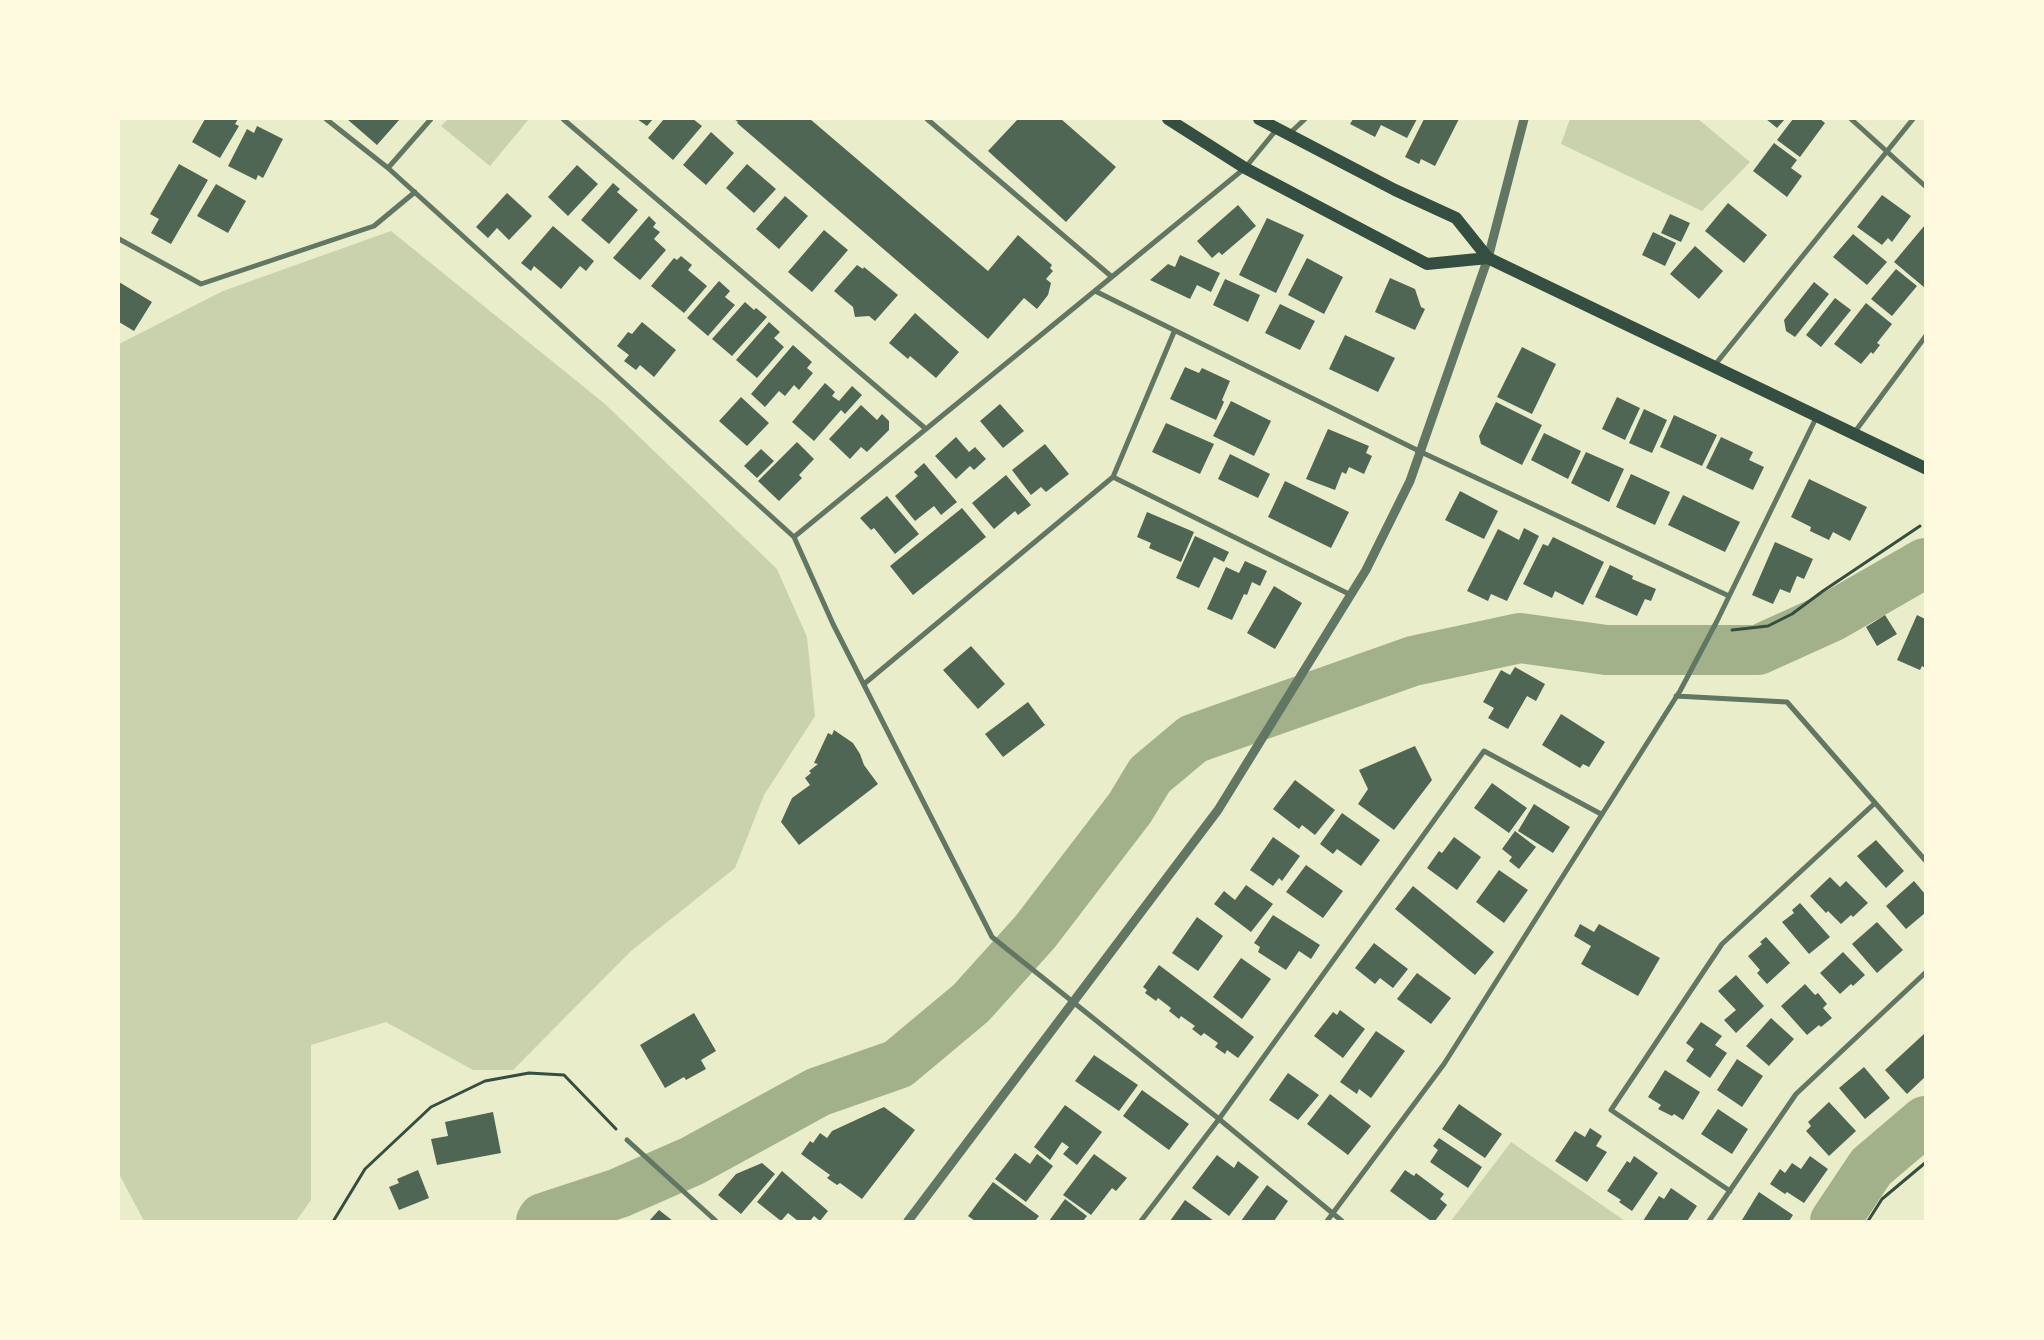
<!DOCTYPE html>
<style>
body{margin:0}
#map{position:relative;width:2044px;height:1340px;overflow:hidden;background:#e9edc9;font-family:"Alegreya Sans",sans-serif}
canvas{display:block}
.frame{position:absolute;inset:0;border:120px solid #fefae0;pointer-events:none}
</style>
<div id="map">
<canvas width="2044" height="1340"></canvas>
<div class="frame"></div>
</div>
<script>
const ctx = document.querySelector('canvas').getContext('2d');
ctx.lineJoin = 'round';
function fillPath(path, color) {
  ctx.fillStyle = color;
  ctx.fill(path, 'evenodd');
}
function trace(path, color, width, dash) {
  ctx.strokeStyle = color;
  ctx.lineWidth = width;
  ctx.lineCap = dash ? 'butt' : 'round';
  ctx.setLineDash(dash || []);
  ctx.stroke(path);
}
const green = new Path2D(`
 M448 119H529L490 166 441 126Z
 M1570 119H1698L1750 162 1702 211 1561 144Z
 M391 231 605 404 777 569 807 637 815 716 764 795 735 868 631 951 513 1070H473L386 1022 311 1045V1200L296 1221H144L119 1174V344L223 291Z
 M1511 1142 1625 1221H1451Z`);
const river = new Path2D(`
 M541 1221 543 1218 619 1193 692 1161 818 1092 898 1064 971 1003 1035 932 1130 808 1150 775 1193 739 1413 661 1520 638 1606 650H1758L1831 617 1925 563
 M1835 1221 1871 1167 1925 1121`);
const building = new Path2D(`
 M205 119H238L235 124 239 126 220 158 192 142Z
 M347 119H400L377 145Z
 M637 119H653L647 126Z
 M664 119H693L702 126 673 160 648 138Z
 M734 119H810L988 271 1018 235 1052 265 1050 268 1053 271 1046 279 1051 283 1048 295 1037 309 1024 298 988 339 737 123 738 122Z
 M1018 119H1061L1116 167 1066 222 988 151Z
 M1353 119H1417L1407 138 1381 125 1375 137 1350 124Z
 M1424 119H1459L1435 166 1421 159 1419 164 1405 157Z
 M1766 119H1785L1777 128Z
 M1793 119H1820L1825 123 1800 157 1777 140Z
 M257 126 283 139 263 178 258 175 256 180 228 166 247 129 254 133Z
 M711 132 734 153 706 185 683 165Z
 M1774 143 1797 160 1791 168 1802 176 1787 197 1753 171Z
 M179 164 208 180 171 244 151 233 159 219 150 214Z
 M747 164 776 189 754 213 726 188Z
 M577 165 598 184 568 216 548 197Z
 M613 183 620 189 617 192 638 210 609 244 581 220Z
 M216 184 246 201 228 233 197 216Z
 M507 193 532 216 509 240 497 228 488 238 476 227Z
 M1882 195 1911 216 1892 242 1888 238 1882 245 1857 227Z
 M785 196 808 216 779 249 756 229Z
 M1728 203 1767 235 1744 263 1705 231Z
 M1238 205 1256 226 1222 255 1219 252 1212 258 1197 241Z
 M1670 214 1690 223 1681 242 1661 233Z
 M649 216 656 223 653 227 660 232 654 239 666 250 640 280 613 258Z
 M1267 218 1304 235 1276 293 1239 275Z
 M1925 225V288L1894 262Z
 M553 226 594 261 586 271 580 266 561 289 534 266 531 271 521 263Z
 M824 230 848 250 812 292 788 272Z
 M1653 232 1676 243 1665 266 1642 255Z
 M1853 234 1887 262 1867 285 1833 257Z
 M1695 246 1723 271 1699 299 1670 274Z
 M1180 255 1220 273 1211 292 1197 285 1190 299 1150 280 1168 264 1175 267Z
 M681 256 692 265 688 270 707 286 684 313 651 286 674 258 677 260Z
 M1307 258 1343 277 1324 314 1288 295Z
 M857 265 863 269 864 267 898 295 875 321 869 316 855 317 853 307 834 291Z
 M1896 269 1917 286 1892 316 1871 299Z
 M1390 278 1415 289 1421 307 1425 309 1415 330 1375 312Z
 M1225 279 1260 295 1248 322 1213 305Z
 M719 281 730 291 725 297 735 305 708 336 687 318Z
 M119 282 152 302 134 331 119 322Z
 M1814 282 1829 294 1795 337 1786 331 1784 320Z
 M1835 298 1851 310 1821 347 1806 335Z
 M745 302 754 310 756 308 767 317 732 356 712 339Z
 M1866 303 1892 324 1877 343 1880 345 1873 354 1871 352 1861 364 1834 344Z
 M1280 304 1315 321 1300 350 1265 333Z
 M915 313 959 352 936 378 910 356 908 359 889 343Z
 M642 322 676 350 654 377 640 365 636 370 624 361 629 355 617 346 628 332 632 334Z
 M769 322 780 332 774 338 784 347 757 378 736 360Z
 M1345 335 1395 358 1378 392 1329 369Z
 M793 345 812 362 807 368 813 373 799 390 794 385 785 396 779 391 765 407 751 394Z
 M1522 347 1556 364 1532 414 1497 397Z
 M1185 367 1199 373 1202 368 1230 381 1222 400 1224 402 1216 420 1170 399Z
 M825 383 835 392 832 396 839 401 852 386 862 395 845 414 841 410 814 441 792 422Z
 M741 397 769 423 747 446 719 421Z
 M1617 397 1640 408 1625 440 1602 429Z
 M1231 401 1271 421 1254 456 1213 436Z
 M1496 402 1542 425 1522 465 1481 444 1479 436Z
 M1000 404 1024 431 1003 448 980 421Z
 M861 405 877 420 882 414 889 421V430L867 452 861 447 850 459 829 439Z
 M1644 409 1667 420 1652 453 1629 443Z
 M1674 415 1717 435 1702 466 1660 447Z
 M1166 423 1214 444 1200 474 1152 452Z
 M1328 429 1369 446 1366 453 1372 456 1364 474 1349 467 1346 474 1342 472 1335 490 1306 479Z
 M1544 433 1581 451 1568 479 1531 460Z
 M956 437 969 452 975 447 986 459 974 470 970 466 956 479 935 456Z
 M1721 437 1753 452 1749 460 1764 467 1753 490 1706 468Z
 M797 442 814 459 799 475 802 478 779 501 758 481Z
 M1045 444 1069 474 1046 492 1041 487 1031 495 1012 470Z
 M761 449 774 461 757 478 744 466Z
 M1586 452 1624 469 1609 502 1571 483Z
 M1230 454 1270 474 1258 498 1218 479Z
 M924 463 957 502 941 515 934 506 915 521 895 496 918 476 914 472Z
 M1631 474 1670 492 1655 525 1616 507Z
 M1006 475 1031 505 1018 515 1015 511 994 529 972 503Z
 M1809 479 1867 507 1850 541 1833 532 1829 540 1810 531 1811 527 1791 517Z
 M1285 481 1349 512 1331 548 1268 517Z
 M1460 491 1498 511 1484 539 1445 520Z
 M1683 495 1740 522 1725 552 1668 525Z
 M887 496 919 534 895 554 874 528 871 530 860 518Z
 M962 508 986 537 913 595 890 566Z
 M1147 512 1194 532 1181 562 1149 548 1151 543 1137 537Z
 M1524 528 1539 536 1507 601 1491 594 1488 601 1467 591 1498 529 1519 540Z
 M1195 536 1229 552 1224 562 1214 557 1199 588 1176 578Z
 M1553 537 1604 562 1583 605 1555 591 1552 598 1523 584 1543 544 1548 546Z
 M1775 542 1813 559 1804 579 1797 576 1790 593 1780 589 1773 604 1752 595Z
 M1245 561 1267 571 1260 586 1252 582 1247 595 1244 594 1232 620 1207 609 1226 567 1239 573Z
 M1610 565 1633 576 1632 579 1656 589 1651 601 1645 599 1637 616 1595 597Z
 M1274 586 1302 603 1275 649 1247 633Z
 M1885 615 1897 634 1877 646 1866 627Z
 M1917 615 1925 619V668L1922 666 1920 670 1897 660Z
 M971 646 1005 684 978 709 943 670Z
 M1515 667 1545 684 1536 701 1527 696 1508 729 1488 718 1494 708 1483 702 1501 670 1510 675Z
 M1028 702 1045 725 1003 757 985 734Z
 M1561 714 1605 742 1589 767 1583 764 1580 768 1542 745Z
 M834 730 853 743 860 754 864 765 878 784 799 845 781 822 792 798 810 785 805 778 811 773 809 771 818 764 814 763 828 733 832 735Z
 M1415 746 1432 780 1394 830 1358 804 1368 789 1359 770Z
 M1295 780 1335 810 1315 835 1302 825 1299 829 1273 809Z
 M1492 783 1527 808 1509 833 1474 808Z
 M1534 804 1570 827 1553 853 1518 831Z
 M1342 813 1380 840 1361 866 1337 849 1333 854 1320 844Z
 M1515 831 1536 847 1519 869 1509 861 1512 857 1502 849Z
 M1273 837 1300 856 1282 881 1279 878 1273 886 1250 870Z
 M1454 837 1481 857 1457 890 1427 868 1439 851 1442 853Z
 M1876 840 1904 871 1886 888 1857 856Z
 M1306 865 1343 891 1323 918 1286 892Z
 M1499 870 1528 890 1504 923 1476 902Z
 M1830 877 1840 887 1846 881 1868 903 1853 917 1851 915 1841 924 1828 911 1826 913 1810 896Z
 M1914 881 1925 894V913L1906 929 1886 906Z
 M1246 885 1273 904 1251 932 1214 904 1224 891 1235 900Z
 M1413 886 1494 952 1475 975 1395 909Z
 M1800 903 1830 937 1809 954 1782 922 1794 913 1792 910Z
 M1273 915 1320 945 1311 959 1299 951 1286 970 1258 952 1260 947 1254 943Z
 M1197 917 1223 936 1198 971 1172 953Z
 M1877 922 1903 950 1877 973 1852 944Z
 M1580 924 1594 932 1599 924 1660 958 1638 996 1581 964 1591 946 1574 936Z
 M1766 937 1790 963 1767 984 1757 973 1760 970 1748 956 1762 944 1760 942Z
 M1374 943 1408 969 1393 988 1380 978 1375 984 1355 968Z
 M1843 952 1865 975 1853 986 1851 984 1840 994 1820 973Z
 M1241 958 1271 979 1242 1019 1213 997Z
 M1159 965 1254 1037 1238 1058 1227 1050 1225 1054 1215 1047 1218 1043 1204 1033 1201 1036 1192 1029 1195 1026 1181 1016 1179 1019 1169 1011 1171 1008 1158 998 1156 1001 1145 993 1147 990 1143 987Z
 M1417 973 1451 998 1431 1024 1397 999Z
 M1736 975 1764 1006 1736 1033 1724 1020 1736 1010 1718 991Z
 M1805 984 1815 995 1818 993 1827 1004 1823 1008 1832 1018 1821 1027 1819 1025 1807 1035 1781 1006Z
 M1340 1010 1365 1029 1343 1058 1314 1036 1333 1012 1337 1015Z
 M694 1013 716 1051 701 1060 706 1069 686 1080 684 1077 665 1088 640 1045Z
 M1771 1018 1794 1039 1769 1066 1746 1046Z
 M1701 1022 1722 1036 1715 1045 1727 1053 1710 1078 1686 1061 1694 1049 1686 1043Z
 M1376 1031 1405 1051 1371 1098 1359 1089 1357 1094 1340 1082Z
 M1925 1033V1077L1907 1094 1885 1070Z
 M1094 1055 1138 1085 1119 1111 1075 1081Z
 M1737 1059 1763 1076 1742 1107 1717 1090Z
 M1864 1067 1890 1098 1865 1119 1839 1088Z
 M1665 1070 1700 1092 1683 1120 1674 1114 1672 1116 1658 1109 1661 1105 1648 1097Z
 M1288 1073 1319 1095 1298 1120 1269 1100Z
 M1142 1090 1189 1124 1169 1150 1123 1116Z
 M1330 1094 1371 1126 1348 1155 1307 1124Z
 M1829 1102 1856 1131 1829 1156 1806 1131 1811 1126 1808 1122Z
 M1459 1104 1502 1134 1485 1158 1442 1129Z
 M1065 1105 1102 1132 1077 1165 1063 1154 1069 1147 1062 1142 1050 1160 1034 1147Z
 M884 1107 915 1130 862 1199 840 1183 837 1185 827 1178 830 1175 801 1154 810 1141 813 1143 820 1133 827 1138 832 1131Z
 M1718 1109 1748 1129 1732 1154 1701 1134Z
 M493 1112 501 1153 437 1165 431 1139 448 1136 445 1122Z
 M1590 1128 1602 1136 1596 1146 1607 1152 1587 1182 1555 1161 1575 1131 1585 1137Z
 M1439 1138 1482 1167 1468 1188 1430 1162 1438 1150 1433 1146Z
 M1015 1153 1030 1164 1037 1154 1053 1166 1026 1202 995 1179Z
 M1094 1154 1127 1178 1116 1191 1112 1188 1091 1215 1063 1195Z
 M1217 1155 1234 1168 1238 1161 1259 1177 1229 1216 1192 1188Z
 M1634 1156 1658 1173 1632 1211 1619 1202 1621 1200 1607 1191 1627 1161 1630 1163Z
 M1810 1156 1828 1169 1804 1203 1787 1192 1785 1194 1770 1184 1780 1169 1785 1173 1792 1163 1801 1169Z
 M762 1163 775 1174 741 1214 718 1195 736 1174Z
 M418 1170 429 1198 399 1210 389 1187 399 1183 397 1179Z
 M1405 1170 1414 1176 1416 1173 1444 1194 1440 1199 1447 1205 1435 1221H1431L1390 1191Z
 M782 1171 828 1211 820 1221 814 1216 810 1221H798L788 1213 781 1221 757 1202Z
 M993 1182 1039 1216 1035 1221H975L968 1216Z
 M1267 1185 1288 1201 1274 1221H1241Z
 M1671 1188 1697 1206 1687 1221H1643L1659 1196 1664 1199Z
 M1759 1192 1793 1215 1789 1221H1744L1742 1220Z
 M1065 1199 1087 1216 1083 1221H1049Z
 M1185 1200 1214 1221H1170Z
 M659 1210 673 1221H649Z`);
const path = new Path2D(`
 M1732 630 1768 626 1792 614 1823 591 1920 526
 M334 1220 365 1169 431 1107 485 1081 529 1073 564 1075 616 1129
 M1868 1221 1882 1199 1925 1163`);
const minor = new Path2D(`
 M326 119 388 168 794 537 833 624 992 937 1219 1119 1342 1221
 M563 119 926 429
 M927 119 1112 277
 M1851 119 1925 186
 M1289 134 1305 119
 M388 168 431 119
 M119 239 201 284 374 226 415 192
 M1095 291 1421 452 1729 596
 M1714 366 1913 119
 M1854 433 1925 337
 M1113 477 1351 595
 M794 537 1245 168 1277 129
 M864 684 1113 477 1174 332
 M1676 696 1787 702 1925 860
 M627 1140 716 1221
 M1730 1191 1611 1110 1722 944 1875 803
 M1141 1221 1219 1119 1484 751 1601 814
 M1327 1221 1444 1064 1680 691 1717 621 1817 416
 M1709 1221 1796 1094 1925 973`);
const tertiary = new Path2D(`
 M908 1221 1218 810 1366 570 1410 481 1488 258 1524 119`);
const primary = new Path2D(`
 M1168 119 1245 168 1427 264 1488 258
 M1259 119 1395 190 1456 218 1488 258 1925 468`);
fillPath(green, '#cad2ad');
trace(river, '#a3b18a', 50);
fillPath(building, '#4f6655');
trace(path, '#344e41', 3);
trace(minor, '#617663', 5);
trace(tertiary, '#617663', 9);
trace(primary, '#344e41', 12);
</script>
